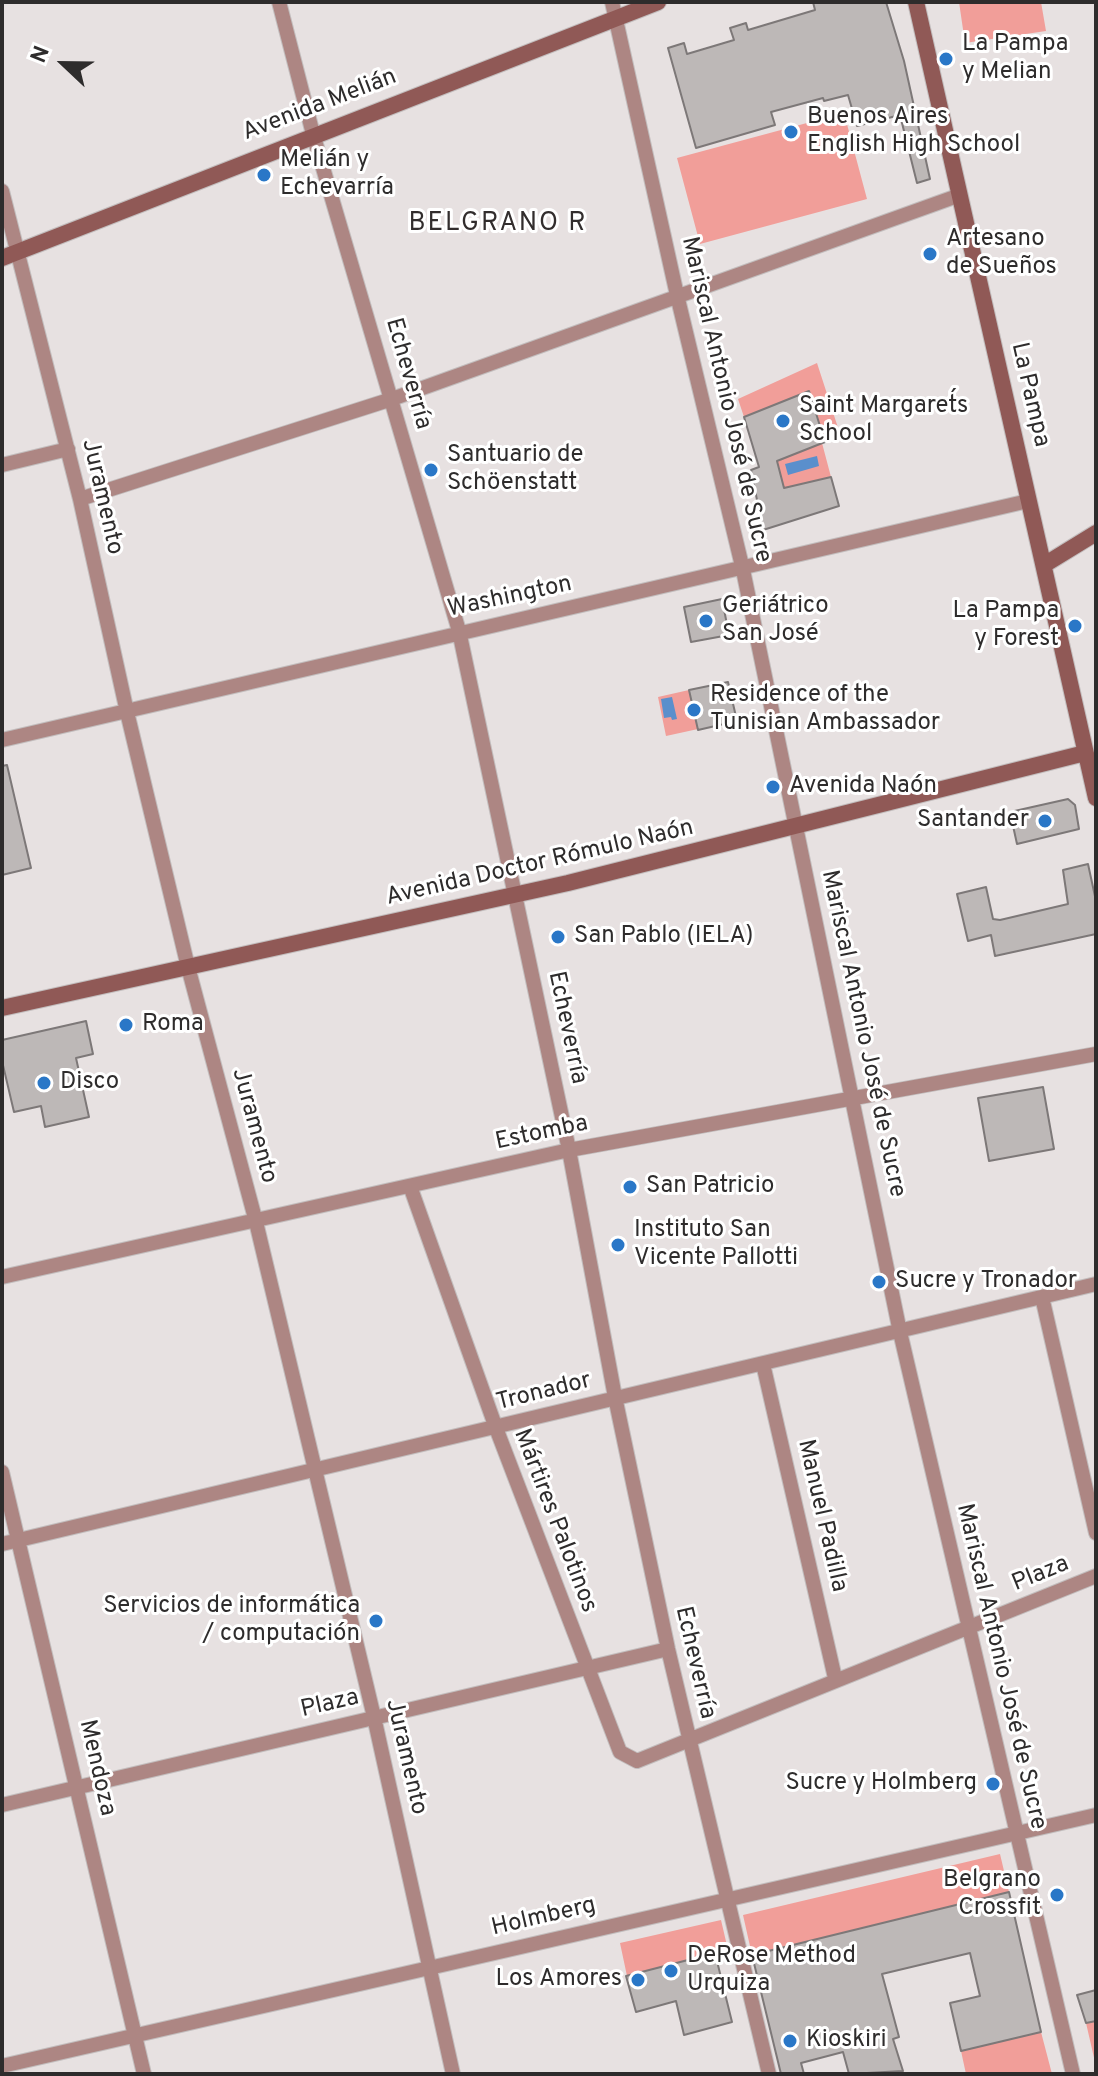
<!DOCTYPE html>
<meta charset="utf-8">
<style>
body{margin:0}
#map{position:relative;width:1098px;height:2076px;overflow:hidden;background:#e7e1e1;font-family:Overpass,sans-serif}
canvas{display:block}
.frame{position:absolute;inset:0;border:4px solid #2e2c2c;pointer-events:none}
.north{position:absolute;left:24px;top:24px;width:80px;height:80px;-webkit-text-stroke:6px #fff;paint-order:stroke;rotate:292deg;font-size:22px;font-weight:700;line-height:32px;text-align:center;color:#2e2c2c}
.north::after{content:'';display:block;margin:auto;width:28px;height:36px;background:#2e2c2c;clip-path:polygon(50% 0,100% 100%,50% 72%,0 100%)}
</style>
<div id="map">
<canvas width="1098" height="2076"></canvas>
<div class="frame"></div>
<div class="north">N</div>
</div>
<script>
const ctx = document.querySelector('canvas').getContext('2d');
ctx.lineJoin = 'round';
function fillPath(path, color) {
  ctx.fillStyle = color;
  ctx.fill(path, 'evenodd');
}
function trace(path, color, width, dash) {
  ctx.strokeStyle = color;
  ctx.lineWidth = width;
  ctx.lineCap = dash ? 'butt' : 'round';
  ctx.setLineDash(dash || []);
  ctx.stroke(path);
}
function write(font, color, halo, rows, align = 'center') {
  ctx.font = font + ' Overpass,sans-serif';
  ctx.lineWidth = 6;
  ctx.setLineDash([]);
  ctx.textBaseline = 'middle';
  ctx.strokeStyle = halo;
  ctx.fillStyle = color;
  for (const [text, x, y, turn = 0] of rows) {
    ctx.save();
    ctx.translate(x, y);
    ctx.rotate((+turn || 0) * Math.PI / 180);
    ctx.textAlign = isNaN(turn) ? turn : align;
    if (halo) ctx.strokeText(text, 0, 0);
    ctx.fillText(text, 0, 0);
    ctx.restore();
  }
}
const green = new Path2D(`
 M959 2H1041L1046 31 965 43Z
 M844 113 867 199 700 244 677 158Z
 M817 363 841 437 825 442 809 392 744 417 738 399Z
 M822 443 831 477 784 488 774 462Z
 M689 690 698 729 666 736 658 697Z
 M1000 1854 1009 1892 752 1955 743 1915Z
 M721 1920 728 1950 627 1976 620 1943Z
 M1096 2021V2062H1095L1086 2023Z
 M1041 2032 1052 2074H966L961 2051Z`);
const water = new Path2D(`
 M817 456 819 466 788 475 785 464Z
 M672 697 677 719 672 720 671 717 664 718 661 699Z`);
const building = new Path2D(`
 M813 2H886L904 61 930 179 917 183 900 115 857 126 848 95 824 101 823 98 771 112 775 125 696 148 668 48 684 43 687 54 734 40 730 28 746 23 748 30 815 10Z
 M809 391 825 442 777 461 784 488 831 477 839 506 763 530 751 470 759 467 744 417Z
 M722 599 729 635 691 642 684 607Z
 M728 682 737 721 698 730 689 690Z
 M7 765 31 868 2 875V766Z
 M1068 799 1075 805 1079 829 1017 844 1010 812Z
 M1088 864 1096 901V934L995 956 991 935 968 941 957 894 986 887 993 919 1000 920 1068 904 1063 870Z
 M86 1021 93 1054 76 1058 89 1117 45 1127 41 1106 14 1112 2 1061V1040Z
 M1043 1087 1054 1149 989 1161 978 1098Z
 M1009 1892 1041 2032 961 2051 950 2003 980 1996 970 1953 882 1974 899 2037 893 2039 903 2071 849 2074 843 2052 801 2063 804 2074H781L752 1955Z
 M715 1953 732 2022 684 2035 676 2001 636 2012 626 1976Z
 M1096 1990V2021L1086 2023 1077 1995Z`);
const street = new Path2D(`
 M279 2 313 134 459 631 569 1150 615 1397 668 1649 769 2074
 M612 2 677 295 743 570 900 1332 1073 2074
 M2 191 80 499 127 712 188 967 256 1222 374 1717 453 2074
 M2 465 68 449
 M80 499 392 399 960 195
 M2 740 1028 501
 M410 1186 496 1428 620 1752 637 1761 1096 1576
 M2 1277 569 1150 1096 1054
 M1042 1297 1096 1533
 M763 1364 835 1678
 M2 1472 144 2074
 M2 1544 1096 1284
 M2 1805 668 1649
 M2 2066 1096 1815`);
const secondary = new Path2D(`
 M916 2 1096 798
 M2 258 658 2
 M1044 565 1096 533
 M2 1008 568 883 1085 753`);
const markers = [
 [946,59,8,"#2a77c7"],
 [791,132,8,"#2a77c7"],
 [264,175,8,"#2a77c7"],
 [930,254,8,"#2a77c7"],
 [783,421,8,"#2a77c7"],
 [431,470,8,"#2a77c7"],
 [706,621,8,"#2a77c7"],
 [1075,626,8,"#2a77c7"],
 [694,710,8,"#2a77c7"],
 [773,787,8,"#2a77c7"],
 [1045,821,8,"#2a77c7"],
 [558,937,8,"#2a77c7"],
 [126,1025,8,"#2a77c7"],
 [44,1083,8,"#2a77c7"],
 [630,1187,8,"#2a77c7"],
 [618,1245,8,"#2a77c7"],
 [879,1282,8,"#2a77c7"],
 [376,1621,8,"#2a77c7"],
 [993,1784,8,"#2a77c7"],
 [1057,1895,8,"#2a77c7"],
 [671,1971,8,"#2a77c7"],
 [638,1980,8,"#2a77c7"],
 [790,2041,8,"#2a77c7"]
];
const poiNames = [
 ["La Pampa",962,45],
 ["y Melian",962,73],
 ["Buenos Aires",807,118],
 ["English High School",807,146],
 ["Melián y",280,161],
 ["Echevarría",280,189],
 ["Artesano",946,240],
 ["de Sueños",946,268],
 ["Saint Margaret´s",799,407],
 ["School",799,435],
 ["Santuario de",447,456],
 ["Schöenstatt",447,484],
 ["Geriátrico",722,607],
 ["San José",722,635],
 ["La Pampa",1059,612,"right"],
 ["y Forest",1059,640,"right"],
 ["Residence of the",710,696],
 ["Tunisian Ambassador",710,724],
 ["Avenida Naón",789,787],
 ["Santander",1029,821,"right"],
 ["San Pablo (IELA)",574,937],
 ["Roma",142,1025],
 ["Disco",60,1083],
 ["San Patricio",646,1187],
 ["Instituto San",634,1231],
 ["Vicente Pallotti",634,1259],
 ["Sucre y Tronador",895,1282],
 ["Servicios de informática",360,1607,"right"],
 ["/ computación",360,1635,"right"],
 ["Sucre y Holmberg",977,1784,"right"],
 ["Belgrano",1041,1881,"right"],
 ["Crossfit",1041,1909,"right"],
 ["DeRose Method",687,1957],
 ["Urquiza",687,1985],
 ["Los Amores",622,1980,"right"],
 ["Kioskiri",806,2041]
];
const streetNames = [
 ["Avenida Melián",320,106,-21],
 ["Echeverría",407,374,74],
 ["La Pampa",1029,395,77],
 ["Mariscal Antonio José de Sucre",725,400,77],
 ["Juramento",101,497,77],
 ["Washington",510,598,-12],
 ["Avenida Doctor Rómulo Naón",540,864,-13],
 ["Echeverría",566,1028,78],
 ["Mariscal Antonio José de Sucre",862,1034,78],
 ["Juramento",253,1126,75],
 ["Estomba",542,1134,-12],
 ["Tronador",544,1393,-14],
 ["Manuel Padilla",821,1516,77],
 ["Mártires Palotinos",554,1521,69],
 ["Plaza",1041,1575,-22],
 ["Echeverría",694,1663,77],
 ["Mariscal Antonio José de Sucre",1000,1667,77],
 ["Plaza",330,1705,-13],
 ["Juramento",405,1757,77],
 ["Mendoza",96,1768,77],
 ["Holmberg",544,1918,-13]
];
const neighbourhoodNames = [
 ["BELGRANO R",498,225]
];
fillPath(green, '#f19e99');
fillPath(water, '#5a8fcc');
fillPath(building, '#bdb8b7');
trace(building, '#7d7878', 2);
trace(street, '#c2bdbd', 16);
trace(secondary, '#c2bdbd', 18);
trace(street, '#ad8683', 14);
trace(secondary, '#905956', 16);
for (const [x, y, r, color] of markers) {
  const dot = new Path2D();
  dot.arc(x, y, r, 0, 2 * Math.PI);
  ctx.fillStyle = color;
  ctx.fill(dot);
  trace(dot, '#fff', 3);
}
write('24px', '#2e2c2c', '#fff', poiNames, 'left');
write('24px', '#2e2c2c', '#fff', streetNames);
ctx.letterSpacing = '2px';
write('26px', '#322d2d', '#fff', neighbourhoodNames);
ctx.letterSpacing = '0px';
</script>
